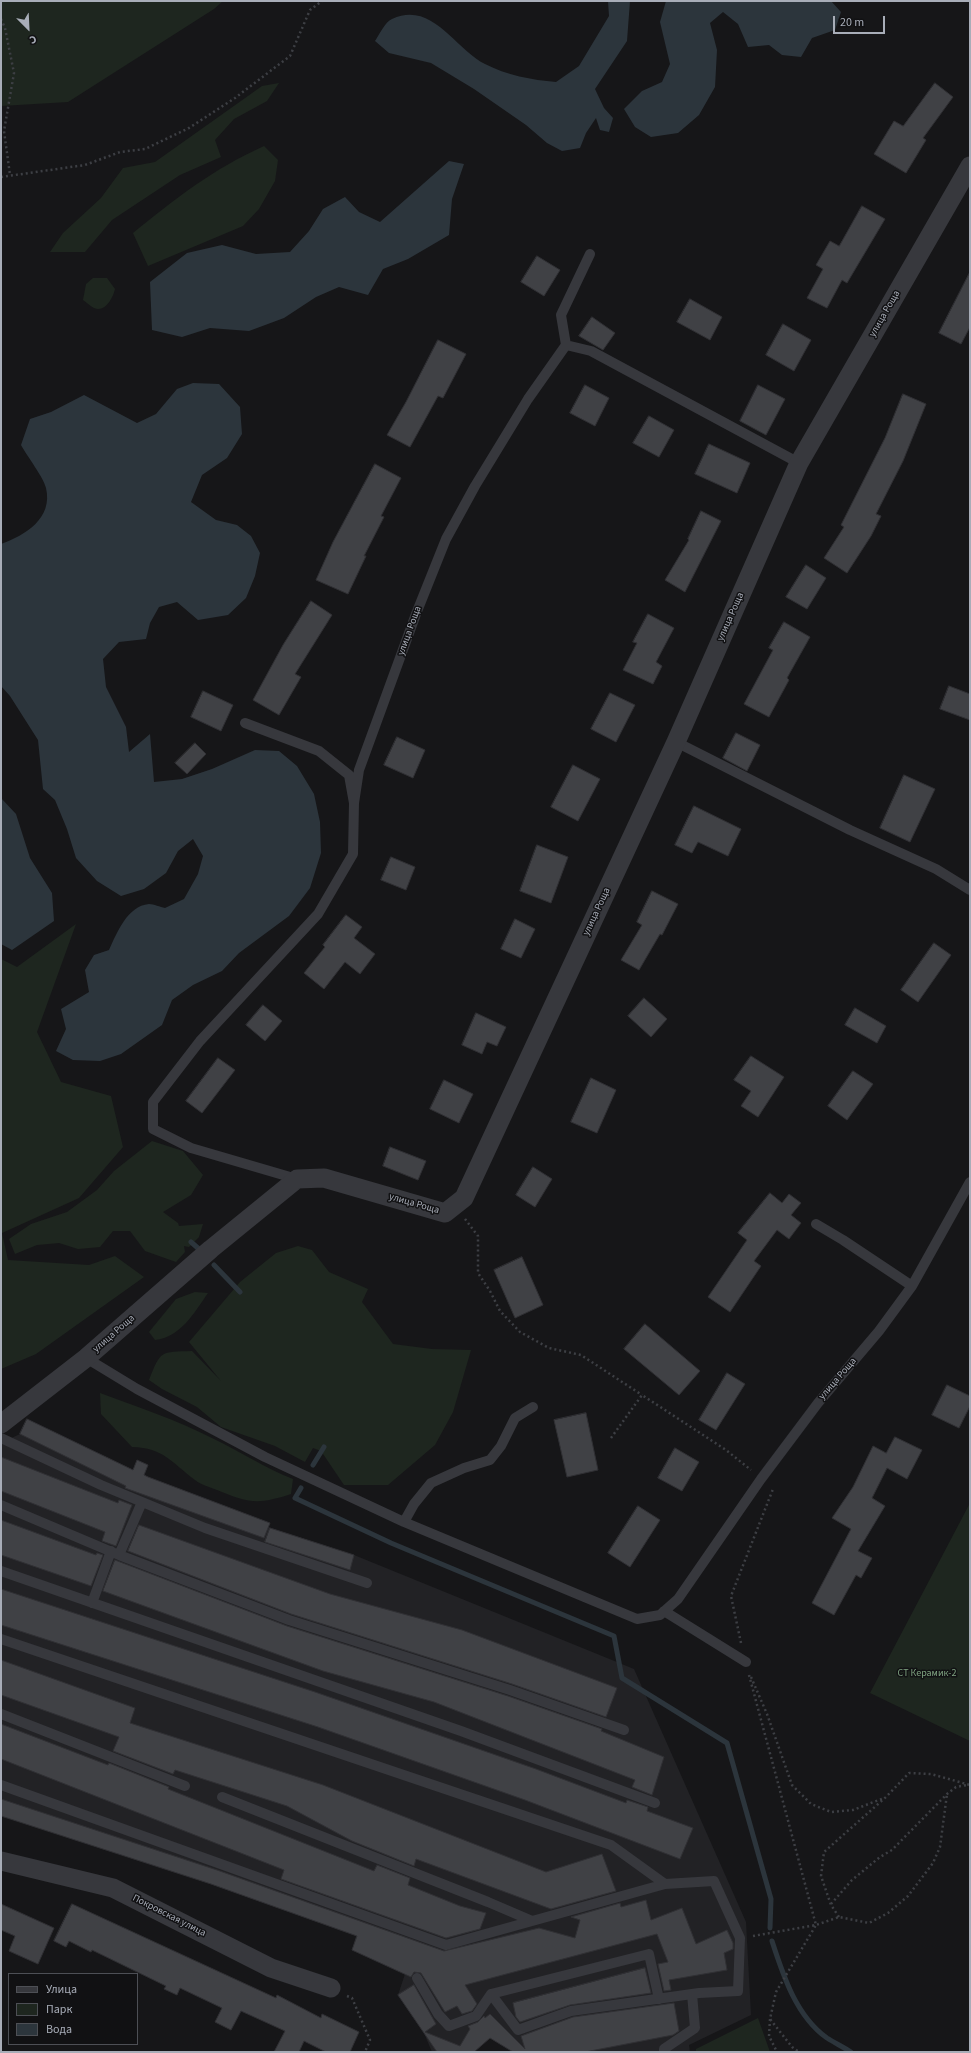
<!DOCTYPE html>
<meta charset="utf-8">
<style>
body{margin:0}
#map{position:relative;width:971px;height:2053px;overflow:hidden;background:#161618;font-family:"Source Sans 3",sans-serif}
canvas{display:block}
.frame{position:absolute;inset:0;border:2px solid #a8adb8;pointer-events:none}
.legend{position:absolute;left:8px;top:1973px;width:130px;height:72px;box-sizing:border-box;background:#111113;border:1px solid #4d4f55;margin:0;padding:5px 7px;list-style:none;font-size:12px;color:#a8adb8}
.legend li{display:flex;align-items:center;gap:8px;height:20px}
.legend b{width:20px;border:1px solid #4d4f55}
.north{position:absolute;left:8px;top:8px;width:40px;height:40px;-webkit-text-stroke:3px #111113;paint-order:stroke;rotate:156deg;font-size:11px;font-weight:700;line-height:16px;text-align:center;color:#a8adb8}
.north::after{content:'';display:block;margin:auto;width:14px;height:18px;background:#a8adb8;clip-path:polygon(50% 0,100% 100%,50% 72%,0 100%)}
.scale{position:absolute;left:833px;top:16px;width:52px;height:18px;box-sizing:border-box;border:2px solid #a8adb8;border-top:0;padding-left:5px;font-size:12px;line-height:14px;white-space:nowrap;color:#a8adb8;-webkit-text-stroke:3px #111113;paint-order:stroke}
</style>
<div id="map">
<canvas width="971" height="2053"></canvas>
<div class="frame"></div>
<ul class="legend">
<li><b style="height:5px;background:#37383d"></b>Улица</li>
<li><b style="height:11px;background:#1e261f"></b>Парк</li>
<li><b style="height:11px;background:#2c353c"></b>Вода</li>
</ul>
<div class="north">С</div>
<div class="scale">20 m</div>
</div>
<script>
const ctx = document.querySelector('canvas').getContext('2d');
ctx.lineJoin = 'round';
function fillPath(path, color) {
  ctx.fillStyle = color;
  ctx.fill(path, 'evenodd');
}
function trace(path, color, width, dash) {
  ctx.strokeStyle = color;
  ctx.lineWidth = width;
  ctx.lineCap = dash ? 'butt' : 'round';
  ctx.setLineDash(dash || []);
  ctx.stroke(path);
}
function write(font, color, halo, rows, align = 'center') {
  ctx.font = font + ' "Source Sans 3",sans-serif';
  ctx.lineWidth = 3;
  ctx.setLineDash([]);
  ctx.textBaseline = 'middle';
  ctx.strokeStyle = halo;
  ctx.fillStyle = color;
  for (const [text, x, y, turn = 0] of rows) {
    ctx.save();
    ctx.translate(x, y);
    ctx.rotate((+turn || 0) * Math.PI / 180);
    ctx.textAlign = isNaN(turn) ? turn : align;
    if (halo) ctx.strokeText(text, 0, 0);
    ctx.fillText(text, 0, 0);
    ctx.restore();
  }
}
const built = new Path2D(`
 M27 1419 148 1477 270 1523 268 1527 354 1555 634 1669 746 1922 751 2015 689 2045 690 2052H513L490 2038 470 2052H432L424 2033 398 1995 405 1974 352 1950 356 1936 211 1884 1 1816V1443L20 1434Z`);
const green = new Path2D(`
 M1 1H223L214 9 68 102 1 106Z
 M279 83 267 101 234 119 215 140 221 157 180 175 112 220 85 252H50L63 233 101 198 123 168 155 162 262 86Z
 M264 146 278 160 275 181 259 209 243 226 148 266 133 233C176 198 213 169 264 146Z
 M93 278H107L115 289C113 298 105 313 94 308 90 306 86 302 83 300L86 284Z
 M76 924 37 1032 61 1082 111 1096 123 1147 79 1198 2 1233 8 1260 89 1265 115 1256 144 1277 36 1354 1 1369V959L17 967Z
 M152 1141 183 1151 203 1175 191 1195 163 1212 178 1223 179 1226 203 1224 199 1237 189 1247 184 1246 185 1252 176 1262 145 1251 130 1231H113L100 1247 78 1249 59 1243 37 1245 15 1254 9 1239 31 1224 67 1212 97 1190 114 1171Z
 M298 1246 312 1250 329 1272 368 1289 362 1302 393 1344 432 1349 471 1350 453 1412 435 1445 388 1485H344L321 1451 313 1448 305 1462 275 1446 221 1427 197 1407 162 1389 149 1380C161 1350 160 1352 192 1351L221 1381 189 1342 240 1282 276 1253Z
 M195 1292 208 1293C194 1313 181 1337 155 1340L149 1332 176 1299Z
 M100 1393C138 1407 177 1420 214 1439 241 1452 265 1468 293 1479L291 1494C258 1505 248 1503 217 1490 210 1487 201 1485 195 1480 171 1462 164 1448 132 1447L101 1414Z
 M970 1503V1741L870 1693Z
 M758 2018 770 2052H696V2049Z`);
const water = new Path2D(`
 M608 1H630L627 41 595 89 604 108 613 118 609 132 600 130 596 118 586 133 580 148 562 151 547 143 526 125 474 89 431 63 389 53 375 41C379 35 385 22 392 19 432 0 455 49 485 64 506 75 532 80 556 82L579 66 609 16Z
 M666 1H831L841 12 835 30 812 38 801 57 782 55 769 45 748 47 738 24 723 12 710 23 717 50 715 87 699 115 678 133 651 137 635 127 624 109 642 91 662 82 670 64 660 22Z
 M449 161 464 164 452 199 449 235 408 259 383 269 368 295 339 287 316 297 284 318 249 331 210 328 182 337 152 330 150 282 187 253 222 245 256 254 290 252 309 231 323 209 345 197 359 212 380 222Z
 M193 383 219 384 240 407 242 434 227 458 202 475 191 502 216 520 237 525 251 536 260 553 255 576 246 598 228 615 198 620 177 602 159 607 150 623 146 639 119 642 103 659 106 687 126 727 129 752 150 734 154 782 182 779 212 769 255 750 279 751 297 766 314 794 320 822 321 853 310 888 289 916 239 953 222 971 193 985 172 1000 162 1025 121 1054 100 1061 73 1060 56 1051 66 1029 61 1009 89 992 85 970 94 955 109 950C117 933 127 906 149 904 154 904 160 907 165 908L184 899 198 874 203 856 193 839 178 851 166 873 144 889 121 896 97 881 76 858 67 829 55 800 43 789 38 740 10 696 1 686V544C26 535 53 518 46 488 44 478 27 456 21 445L30 419 51 412 84 395 137 423 156 414 177 389Z
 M1 798 16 814 30 858 52 893 54 921 12 950 1 944Z`);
const stream = new Path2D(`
 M191 1242 199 1249
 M214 1265 240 1292
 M313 1465 324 1447
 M301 1488 295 1498 391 1543 614 1636 622 1678 727 1743 771 1899 770 1928
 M772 1941C783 1975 796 2016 827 2038 835 2043 843 2047 851 2052`);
const building = new Path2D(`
 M935 83 953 97 923 138 926 140 906 173 874 154 894 121 903 126Z
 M862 206 885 219 847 283 842 280 827 308 807 298 823 269 816 265 830 241 839 246Z
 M537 256 560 270 544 296 521 282Z
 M970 272V327L961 344 939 333Z
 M690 299 722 317 710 340 677 322Z
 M592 317 615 333 603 350 579 336Z
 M783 324 811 340 794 371 766 355Z
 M438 340 466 354 443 398 438 396 410 447 387 435 406 402Z
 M585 385 609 398 595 426 570 413Z
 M758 385 785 399 766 435 740 421Z
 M903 394 926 404 903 461 876 514 881 516 871 536 847 573 824 558 844 527 841 525 885 438Z
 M649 416 674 430 659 457 633 443Z
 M709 444 750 463 737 493 695 474Z
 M375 464 401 478 381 516 384 517 364 556H366L348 594 316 580 333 542Z
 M701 511 721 521 685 592 665 580 689 540 688 539Z
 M806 565 826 578 807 609 786 597Z
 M311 601 332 615 295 674 301 677 279 715 253 700 283 645Z
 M648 614 674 628 656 662 662 666 653 684 623 670 637 643 633 642Z
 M784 622 810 637 787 678 789 680 769 717 744 704 773 650 769 648Z
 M949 686 970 694V720L940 709Z
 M203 691 233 705 221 731 191 717Z
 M610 693 635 705 616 742 591 729Z
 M736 733 760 745 747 771 723 758Z
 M397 737 425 750 413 778 384 765Z
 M195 743 206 754 187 774 175 763Z
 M573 765 600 779 578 821 551 807Z
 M904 775 935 789 910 842 880 828Z
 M694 806 741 829 728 856 698 842 692 853 675 845Z
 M537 845 568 857 551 903 520 891Z
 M391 857 415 867 406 890 381 880Z
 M652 891 678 904 662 935 660 934 639 970 621 960 642 925 637 922Z
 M346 915 362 927 354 938 375 954 360 974 345 962 324 989 304 973 325 947 323 945Z
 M515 919 535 929 521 958 501 949Z
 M934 943 951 955 918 1002 901 990Z
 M644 998 667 1019 651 1037 628 1016Z
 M263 1005 282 1021 265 1041 246 1025Z
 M855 1008 886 1026 877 1043 845 1025Z
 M476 1013 506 1027 497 1046 487 1042 482 1054 462 1045Z
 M751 1056 784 1077 758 1117 741 1106 751 1091 734 1080Z
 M218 1058 235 1070 202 1113 186 1101Z
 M853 1071 873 1084 847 1120 828 1106Z
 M591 1078 616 1090 597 1133 571 1122Z
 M444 1080 473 1094 459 1123 430 1109Z
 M390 1147 426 1161 418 1180 383 1166Z
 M533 1167 552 1179 535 1207 516 1195Z
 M770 1193 782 1203 789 1194 801 1203 791 1215 801 1223 789 1239 777 1230 754 1261 761 1266 730 1312 708 1297 747 1240 738 1233Z
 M522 1257 543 1305 515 1318 494 1270Z
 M645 1324 700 1371 679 1395 624 1349Z
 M727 1373 745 1384 716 1430 699 1420Z
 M947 1385 970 1396V1406L959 1428 932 1415Z
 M586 1413 598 1470 567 1477 554 1420Z
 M27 1419 133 1470 137 1460 148 1465 144 1475 148 1477 270 1523 264 1538 125 1488 126 1486 20 1434Z
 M895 1437 922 1450 907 1479 887 1468 872 1498 885 1506 858 1551 872 1558 861 1578 856 1575 834 1615 812 1603 851 1529 832 1518 853 1487 873 1446 886 1453Z
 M675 1448 699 1462 682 1491 658 1478Z
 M1 1457 118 1503 119 1500 132 1505 116 1546 102 1541 105 1532 1 1491Z
 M638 1506 660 1520 630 1567 608 1553Z
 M1 1520 96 1555 97 1553 103 1555 91 1586 1 1555Z
 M139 1525 330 1594 462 1630 617 1688 606 1717 512 1684 291 1614 128 1551Z
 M270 1528 354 1555 350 1570 265 1542Z
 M115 1560 287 1626 508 1696 602 1729 601 1731 664 1757 652 1795 632 1787 635 1780 434 1702 323 1671 103 1591Z
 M1 1589 315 1692 536 1769 626 1803 627 1800 648 1807 647 1811 693 1828 680 1859 525 1800 318 1727 1 1625Z
 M1 1660 135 1708 130 1723 323 1785 546 1872 602 1854 616 1891 551 1909 416 1859 414 1866 352 1841 287 1806 175 1770 173 1774 113 1751 119 1737 1 1695Z
 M1 1724 108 1765 109 1763 169 1787 168 1789 374 1871 377 1865 410 1878 408 1885 460 1906 486 1913 480 1929 446 1938 281 1879 284 1870 1 1759Z
 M1 1799 217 1870 444 1951 539 1928 575 1938 580 1920 571 1917 620 1903 621 1907 646 1900 651 1920 682 1908 696 1944 727 1930 733 1943V1949L724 1953 727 1970 669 1980 671 1990 664 1991 658 1964 668 1962 657 1934 465 1985 477 2004 472 2011 462 2014 457 2006 445 2012 421 1973 414 1972 411 1977 352 1950 357 1936 211 1884 1 1816Z
 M1 1904 54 1928 38 1964 9 1951 15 1936 1 1930Z
 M72 1904 276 1998 277 1995 321 2018 322 2014 359 2032 350 2052H326L304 2041 299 2052H274L285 2031 241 2011 231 2030 215 2022 222 2008 180 1988 177 1995 164 1989 166 1986 92 1950 91 1952 69 1941 66 1947 54 1941Z
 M645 1968 651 1993 570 2005 520 2022 516 2017 513 2003Z
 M414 1985 436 2024 425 2032 460 2046 470 2029 468 2026 478 2022 484 2016 485 2018 490 2014 525 2049 521 2036 573 2017 674 2003 679 2031 673 2035 585 2052H513L490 2038 474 2052H437L398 1995Z`);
const path = new Path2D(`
 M1 19 5 28 14 73 4 131 10 175
 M1 177 85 165 120 152 145 149 189 128 235 98 290 56 310 10 322 1
 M465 1219 478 1236V1273L490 1291 500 1311 520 1332 549 1348 581 1355 642 1395
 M611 1438 642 1395 726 1450 751 1470
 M741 1643 731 1596 773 1489 772 1488
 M749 1675 816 1925 776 1992 770 2019 792 2047 799 2052
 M751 1677 767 1714 792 1785 811 1804 831 1812 853 1810 884 1798
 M831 1904 852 1880 880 1857 892 1850 947 1794 956 1787 967 1785
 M839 1917 831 1905 821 1876 824 1852 886 1797 909 1773 931 1774 970 1785
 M753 1936 816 1925 839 1917 869 1923 888 1913 908 1896 933 1863 940 1847 947 1794
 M347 1996 352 1998 370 2040 365 2052
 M770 2019 769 2036 777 2052`);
const service = new Path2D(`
 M566 345 561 315 590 254
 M245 723 319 751 349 775 354 803 353 854 318 914 200 1041 153 1102V1129L191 1148 297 1179
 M676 742 850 830 936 869 970 890
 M354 803 359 770 416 614 446 539 475 486 528 399 566 345 591 351 799 463
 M912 1286 970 1182
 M86 1358 137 1389 265 1457 404 1522 637 1619 660 1615 678 1599 761 1479 818 1403 879 1331 912 1286 843 1240 816 1224
 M1 1438 101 1485 205 1528 367 1583
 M1 1505 119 1555 289 1620 510 1690 624 1730
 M404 1522 414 1504 431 1483 464 1468 490 1460 501 1446 515 1418 533 1407
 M119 1555 142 1502
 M1 1571 461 1731 655 1803
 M92 1603 111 1551
 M664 1611 746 1662
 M1 1639 611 1845 665 1884 446 1945 1 1785
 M1 1714 185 1786
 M222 1797 488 1902 530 1920
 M417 1978 438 2014 449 2026 476 2016 491 1994
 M659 1999 649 1954 491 1994 518 2030 571 2011 692 1994 699 1993 738 1991 740 1938 714 1881 665 1884
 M664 2052V2049L695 2028 692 1994`);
const minor = new Path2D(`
 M1 1424 86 1358 211 1249 297 1179 324 1178 445 1213 464 1198 676 742 799 463 970 166
 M1 1861 113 1888 271 1968 331 1988`);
const streetNames = [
 ["улица Роща",885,314,-60],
 ["улица Роща",731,617,-66],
 ["улица Роща",410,631,-70],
 ["улица Роща",597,912,-65],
 ["улица Роща",414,1204,16],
 ["улица Роща",114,1334,-41],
 ["улица Роща",838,1379,-49],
 ["Покровская улица",169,1916,27]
];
const parkNames = [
 ["СТ Керамик-2",927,1674]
];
fillPath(built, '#222225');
fillPath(green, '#1e261f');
fillPath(water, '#2c353c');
trace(stream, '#2c353c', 5);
fillPath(building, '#404145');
trace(building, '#303034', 1);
trace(path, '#3d3f44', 2.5, [2, 3]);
trace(service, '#37383d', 10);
trace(minor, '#37383d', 19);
write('10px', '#a8adb8', '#111113', streetNames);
write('10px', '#7fa381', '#111113', parkNames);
</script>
